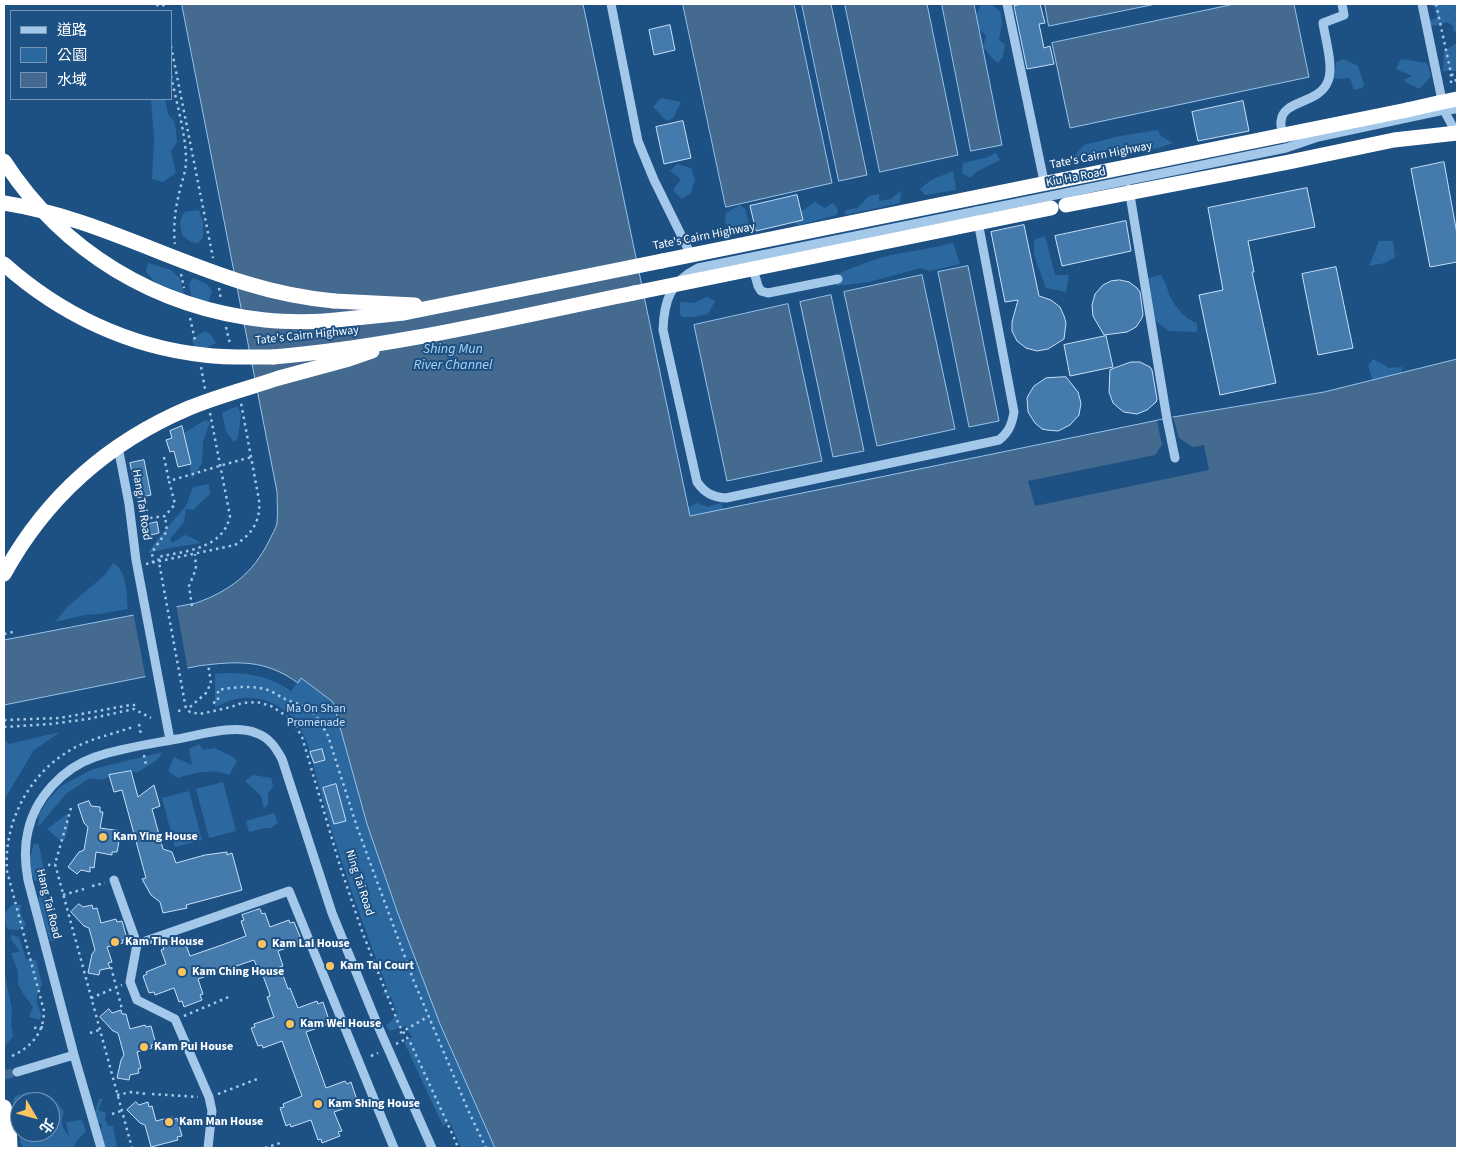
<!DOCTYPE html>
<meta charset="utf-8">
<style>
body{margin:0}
#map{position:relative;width:1461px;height:1152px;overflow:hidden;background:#1d5083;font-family:"Source Sans 3","Noto Sans TC",sans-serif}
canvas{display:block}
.frame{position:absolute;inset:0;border:5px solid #fff;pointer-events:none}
.legend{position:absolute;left:10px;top:10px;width:162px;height:90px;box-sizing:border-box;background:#1d5083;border:1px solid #7796b5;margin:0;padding:6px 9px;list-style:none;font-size:15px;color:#fff}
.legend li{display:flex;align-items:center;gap:10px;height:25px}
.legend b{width:25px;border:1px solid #7796b5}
.north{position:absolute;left:10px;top:1092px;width:50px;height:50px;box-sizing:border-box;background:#1d5083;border:1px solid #7796b5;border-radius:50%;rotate:127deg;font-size:14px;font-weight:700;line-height:20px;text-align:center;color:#fff}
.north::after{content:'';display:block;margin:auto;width:18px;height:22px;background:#fac461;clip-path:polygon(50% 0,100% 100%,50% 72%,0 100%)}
</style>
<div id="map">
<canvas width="1461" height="1152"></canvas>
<div class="frame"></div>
<ul class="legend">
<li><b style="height:6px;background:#a3c8ea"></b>道路</li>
<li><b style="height:14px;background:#2c68a0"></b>公園</li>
<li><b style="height:14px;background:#456a90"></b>水域</li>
</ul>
<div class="north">北</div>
</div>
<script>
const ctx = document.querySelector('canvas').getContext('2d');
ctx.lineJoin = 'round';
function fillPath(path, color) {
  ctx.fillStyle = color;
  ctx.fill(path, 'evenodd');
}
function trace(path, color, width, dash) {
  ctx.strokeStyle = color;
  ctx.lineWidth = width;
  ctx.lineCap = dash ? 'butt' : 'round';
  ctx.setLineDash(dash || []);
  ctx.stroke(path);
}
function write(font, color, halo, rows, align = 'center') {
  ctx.font = font + ' "Source Sans 3",sans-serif';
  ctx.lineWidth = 4;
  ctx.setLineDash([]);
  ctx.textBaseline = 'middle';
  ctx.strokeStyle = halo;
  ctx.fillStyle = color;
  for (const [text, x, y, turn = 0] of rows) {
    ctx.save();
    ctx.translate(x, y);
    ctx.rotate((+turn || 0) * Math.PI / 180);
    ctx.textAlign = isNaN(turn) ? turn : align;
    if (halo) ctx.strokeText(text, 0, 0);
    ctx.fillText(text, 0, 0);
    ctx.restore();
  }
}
const green = new Path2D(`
 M979 4H993V6L1000 11 1002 23 999 40 1005 44 1003 57 998 63 992 58 983 47 986 36 974 23 980 6Z
 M1430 4H1457V7L1455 8 1457 13V34L1453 30V26L1447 22 1439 25 1424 27 1423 22 1437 18 1435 8Z
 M1457 43V71H1443L1444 51Z
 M1344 59 1358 66 1364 84 1362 88 1354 90 1350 78 1334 79 1336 62Z
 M1401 59 1427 63 1431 76 1420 89 1409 84 1404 80 1412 76 1396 69Z
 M661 98 681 102 673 118 667 121 653 107Z
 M151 99H165L168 114 175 123 177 142 171 151 176 173 163 182 152 179 154 138Z
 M1158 130 1161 136 1173 143 1159 148 1130 153 1117 147 1071 160 1084 145 1120 136Z
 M996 153 1000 160 978 171 970 178 962 173 963 163 988 157Z
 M677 164 691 168 695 179 691 193 682 199 673 190 681 179 670 171Z
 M953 171 956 190 925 195 920 189 931 180Z
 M901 191 900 203 845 215V210L857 208 869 196 879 194V201L891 199Z
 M815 202 825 208 833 203 838 209 837 215 799 225 795 224 797 214Z
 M740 205 745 209 749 223 743 229 735 232 729 230 725 221 726 213Z
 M199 210 203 222V237L198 243 191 242 182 235 180 222 184 212Z
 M1045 236 1055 275H1069L1066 292 1046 288 1034 255V240Z
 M1379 241H1393L1395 257 1385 263 1369 266Z
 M953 243 960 264 930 271 921 268 869 282 836 286 840 273C857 266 874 259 891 255 912 251 932 248 953 243Z
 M148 263 171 270 180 278 184 294 155 282 146 272Z
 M1161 275C1168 285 1167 293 1173 302 1178 310 1188 321 1197 323V332L1169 331 1149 316 1144 279Z
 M193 278 207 284 212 291 208 303 192 299 189 284Z
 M707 297 715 301 708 314 694 317H683L680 315V302L694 303Z
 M205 331 211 335 216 343 206 348 194 347 192 339Z
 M1373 359 1389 368 1402 367 1401 383 1376 390 1368 366Z
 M237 406 241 414 238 438 234 442 226 431 222 413Z
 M205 420 210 422 203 442 202 463 192 480 184 433Z
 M209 484 210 494 193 510 186 509 184 522 170 539 172 543 185 535 193 538 201 543 170 548 148 553 159 537 186 506 193 487Z
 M697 503 708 507 721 503 725 514 682 523 687 508Z
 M113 563C128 571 126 594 128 609L99 614 85 615 55 622 67 607 106 574Z
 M226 673C251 673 271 677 291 691L301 678 333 702 367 824 397 911 440 1024 495 1148H461L450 1122 443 1126 404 1042 412 1037 405 1026 390 1031 386 1025 390 1022 397 1014 391 997 382 994 387 988C371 945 355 903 341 859 333 835 326 811 319 786 312 762 308 731 289 714 274 700 251 694 232 700 226 702 220 705 215 707V674Z
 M60 732 34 750 4 800V739L9 744Z
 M199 744 203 750 215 748 233 757 237 761 229 775C212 768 194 773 178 778L168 771 174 757 192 765 189 749Z
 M163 752 157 760 138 772 123 771 102 780 90 778 67 793 38 827 39 814 47 801 61 786 93 769Z
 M253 775 271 778 273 786 268 794V804L264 809 261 796 245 781Z
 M223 782 236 831 209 838 196 789Z
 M189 791 202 840 175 847 162 798Z
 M274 813 278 823 270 828H265L249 832 246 821Z
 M67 814 69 824 64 841 60 840 47 829Z
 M34 843 39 845 45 877 40 881H35L30 872 23 864 31 854Z
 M42 893 51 902 54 941H50L38 902 39 894Z
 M12 905H22L20 912 26 925 18 930 7 929 4 914Z
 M11 935 19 937 26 959 36 960 42 985C34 998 36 1002 42 1015L39 1020 29 1017 33 1007 24 995 18 984V971L11 953 20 952 11 939Z
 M4 970 12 1009 11 1024 13 1036 4 1047Z
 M28 1092C51 1093 51 1094 64 1112 60 1122 62 1128 69 1136L66 1122 82 1120 86 1131 76 1142 74 1148H24L20 1142 22 1132H50V1102H20V1122C9 1114 12 1109 14 1097Z
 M99 1099H103L98 1110 106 1113 105 1119 108 1126H113L117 1148H100L99 1141 102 1125 93 1119Z`);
const water = new Path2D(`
 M182 4H583L690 516 1173 417 1324 392 1457 359V1148H495L440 1024 397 911 367 824 333 702 301 678 298 683C265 659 237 661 198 666L4 705V640L196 603C230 591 253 573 269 541 271 536 276 529 277 523 278 513 277 502 277 492Z
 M683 4H794L832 183 726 207Z
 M802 4H831L867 175 839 181Z
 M845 4H927L958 155 880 172Z
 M942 4H974L1002 145 971 151Z
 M1045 4H1156L1049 26Z
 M1235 4H1294L1309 77 1070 128 1052 43Z
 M968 266 999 421 969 427 938 272Z
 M922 275 955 429 877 446 844 292Z
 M831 295 864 451 833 457 800 302Z
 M788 304 822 461 727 481 694 325Z`);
const pier = new Path2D(`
 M1173 417 1179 438 1193 447 1204 445 1209 470 1035 506 1028 481 1155 455 1162 445 1157 421Z
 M176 604 188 671 146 679 133 612Z`);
const building = new Path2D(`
 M1023 4H1040L1045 23 1039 24 1044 48 1050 46 1054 64 1027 69 1014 6Z
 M670 25 675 50 654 55 649 30Z
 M1243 101 1249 131 1198 141 1192 112Z
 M683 121 691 158 664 164 656 127Z
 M1444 162 1457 234V262L1430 267 1411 169Z
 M1307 188 1315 227 1248 241 1254 272H1252L1276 383 1220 395 1199 295 1223 290 1208 208Z
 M797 195 803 220 756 231 750 206Z
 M1126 221 1131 251 1062 266 1055 236Z
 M1024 225 1039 296 1051 300 1060 307 1064 316 1066 323 1064 339 1048 349 1037 351 1026 348 1017 341 1012 331V322L1018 300 1005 302 991 232Z
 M1336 267 1353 348 1318 355 1302 274Z
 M1120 280 1129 282 1137 288 1140 292 1143 314 1142 318 1136 327 1127 332 1104 335 1093 316 1092 305 1095 294 1103 285 1111 281Z
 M1106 336 1113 367 1070 376 1064 345Z
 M1131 362H1140L1150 367 1152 370 1157 399 1156 402 1147 410 1137 414 1124 412 1120 409 1113 403 1109 392 1110 370Z
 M1066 377 1078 392 1081 403 1079 415 1070 425 1058 431 1047 430 1042 429 1035 423 1028 412 1027 398 1029 394 1034 386 1046 378Z
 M182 426 191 464 178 467 174 451 170 452 166 440 172 438 170 431Z
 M144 460 151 495 137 498 130 463Z
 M157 522 159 533 143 537 141 526Z
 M322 749 325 760 314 763 310 752Z
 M131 771 138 797 154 785 160 806 152 809 163 849 172 852 176 863 205 855 227 852V855L232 853 242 890 186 905 187 908 163 913 160 902 151 895 142 879 146 878 122 790 114 792 109 775Z
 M336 784 346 821 334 824 323 788Z
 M89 801 91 806 100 807V812H103L100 828 121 831 117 852H112V855L96 852 94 868 90 867V872L81 870 77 874 68 867 79 852 84 850 88 827 84 823 78 805Z
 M79 904 83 907 92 905 93 909 97 908 101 923 116 919 117 922 122 921 127 939 122 940 123 943 107 947 112 962 108 963 110 968 100 970 99 975 88 973 92 954 95 950 89 928 84 926 71 912Z
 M260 909 262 914 265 913 270 927 289 920 290 923 294 922 301 939 297 941 298 944 278 951 283 966 280 967 288 989 290 988 298 1008 317 1001 318 1004 323 1002 329 1020 324 1022 326 1025 306 1032 326 1088 345 1081 347 1084 351 1082 357 1100 353 1102 354 1105 334 1112 342 1131 338 1132 340 1136 322 1143 321 1139 318 1140 311 1120 291 1127 290 1124 286 1126 280 1108 284 1107 283 1104 302 1096 282 1041 263 1048 262 1045 258 1046 251 1028 255 1027 254 1024 274 1017 267 997 270 996 269 992 262 973 260 974 254 960 198 979 203 994 200 995 202 1000 184 1007 182 1001 179 1002 174 988 155 995 154 992 149 993 143 976 147 974 146 972 166 964 161 950 164 949 162 944 180 937 182 943 185 942 190 956 219 946 246 936 241 921 244 920 242 915Z
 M109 1009 112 1013 121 1010 122 1014H126L130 1029 145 1025 146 1027 151 1026 156 1044 151 1045 152 1048 137 1052 141 1068 138 1069 139 1073 130 1075 129 1080 117 1078 121 1060 124 1055 118 1033 113 1031 100 1017Z
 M136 1102 139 1105 148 1102 149 1107 152 1106 156 1121 172 1117 173 1120 177 1118 182 1136 177 1137 178 1140 151 1147 145 1125 140 1123 127 1110Z`);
const minorTunnel = new Path2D(`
 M4 1075 17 1072`);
const path = new Path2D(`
 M157 4 159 11
 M163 4 165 11
 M1436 4 1451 73 1457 82
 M171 46 213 258
 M1451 74V85
 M171 76C176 101 187 138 186 164 185 174 181 184 179 194 175 210 173 228 175 244
 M181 274 184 288
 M219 288 221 300
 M190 318 195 340
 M226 327 230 344
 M201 367 205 389
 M210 413 230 516C223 549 186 551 158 557L186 709 190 712 200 714 231 707 242 703 257 702 271 706 285 715 294 723 302 737 340 866 363 934 399 1025 411 1044 456 1142 458 1148
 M164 457 169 481
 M150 518 165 516 175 504 169 481C197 473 224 464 252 457
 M153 563 152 552 167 531 165 516
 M146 564 235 545C252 534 261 521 259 500L241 403
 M192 606 189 586 196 569 195 554
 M4 634 13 632
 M213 703 218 701V690C235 687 251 685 268 690 274 692 280 697 285 699 291 702 298 703 304 706 316 712 322 725 328 736L357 827 413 979 468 1110 486 1148
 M190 707 206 693 211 683 208 664
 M178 711 183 710
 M4 720 60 718 130 705H134V709
 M139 724 141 735
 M4 727 51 724 88 719 134 709 151 718
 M144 755 146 765
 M71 808 55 864 132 1148
 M48 865 55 864
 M92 886 105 883
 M63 895 84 889
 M111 967 122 1009
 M91 998 122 985
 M184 1016 231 996
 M34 1028 47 1027
 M90 1033 99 1030
 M400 1033 429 1016
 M396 1044 404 1040
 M12 1056C31 1047 44 1033 44 1011L7 871C3 819 33 766 82 744 98 737 116 733 133 727
 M371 1056 378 1053
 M152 1094 198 1097
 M218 1094 260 1078
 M117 1095 131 1092 147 1094
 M112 1114 121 1111
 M265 1148 283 1142`);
const minor = new Path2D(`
 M611 4 638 141 654 180 692 257
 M1007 4 1045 186
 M1422 4 1444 110 1457 135
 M1284 138C1283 133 1280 127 1281 122 1282 99 1319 105 1328 81 1334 67 1325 38 1323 23L1344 15 1342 4
 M1129 189 1167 419 1175 458
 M976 211 1014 412C1012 424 1009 432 999 440L726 498C712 497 705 493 697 482L663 330C664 301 670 282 698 268L1286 148 1318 137 1444 110 1457 109
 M752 265 758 286 761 291 768 293 838 279
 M119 452 129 504 136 560 170 740
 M114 880 137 944 130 982 137 1000 175 1019 209 1097 212 1111 208 1148
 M137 944 289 891 394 1148
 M17 1072 74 1055
 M101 1148 74 1055 28 880C25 864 24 847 28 831 35 798 63 768 95 757 121 748 150 744 177 739 200 735 234 724 256 733 269 737 276 748 282 759L332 913 378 1026 432 1148`);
const highway = new Path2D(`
 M1407 110 1438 103
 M334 301 415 305
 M326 321 404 313 662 261
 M273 357C395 347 515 317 634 293
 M279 378 349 359 372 351
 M4 1107 9 1124 10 1148`);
const highwayBridge = new Path2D(`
 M1438 103 1457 99
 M4 161C63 252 156 308 265 320 285 322 305 322 326 321
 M4 203C88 216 164 258 245 283 274 292 304 298 334 301
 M1066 205 1289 162 1394 140 1457 133
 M662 261 1407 110
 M4 264C60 314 129 347 204 355 227 358 250 357 273 357
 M634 293 1051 208
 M4 574C46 497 109 442 189 408 218 396 249 388 279 378`);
const markers = [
 [103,837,5,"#fac461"],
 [115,942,5,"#fac461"],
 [262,944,5,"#fac461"],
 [330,966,5,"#fac461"],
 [182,972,5,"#fac461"],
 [290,1024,5,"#fac461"],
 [144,1047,5,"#fac461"],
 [318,1104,5,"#fac461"],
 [169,1122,5,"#fac461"]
];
const streetNames = [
 ["Tate's Cairn Highway",1101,156,-11],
 ["Kiu Ha Road",1076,178,-11],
 ["Tate's Cairn Highway",704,237,-11],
 ["Tate's Cairn Highway",307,336,-6],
 ["Hang Tai Road",141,505,81],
 ["Ning Tai Road",359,883,72],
 ["Hang Tai Road",48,904,76]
];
const parkNames = [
 ["Ma On Shan",316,709],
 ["Promenade",316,723]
];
const poiNames = [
 ["Kam Ying House",113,837],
 ["Kam Tin House",125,942],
 ["Kam Lai House",272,944],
 ["Kam Tai Court",340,966],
 ["Kam Ching House",192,972],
 ["Kam Wei House",300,1024],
 ["Kam Pui House",154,1047],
 ["Kam Shing House",328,1104],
 ["Kam Man House",179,1122]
];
const waterNames = [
 ["Shing Mun",453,350],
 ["River Channel",453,366]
];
fillPath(green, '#2c68a0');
fillPath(water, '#456a90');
trace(water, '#96c3ec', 1);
fillPath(pier, '#1d5083');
fillPath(building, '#457aac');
trace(building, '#c7e0f8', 1);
trace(minorTunnel, '#3f6a96', 9, [9, 4.5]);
trace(path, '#a3c8ea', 2.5, [2.5, 4]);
trace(minor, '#a3c8ea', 9);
trace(highway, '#fff', 15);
trace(highwayBridge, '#fff', 15);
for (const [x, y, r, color] of markers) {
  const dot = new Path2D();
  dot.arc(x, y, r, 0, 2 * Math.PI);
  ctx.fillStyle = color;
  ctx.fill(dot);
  trace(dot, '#1d5083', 2);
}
write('12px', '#fff', '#1d5083', streetNames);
write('12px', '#c7e0f8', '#1d5083', parkNames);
write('bold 12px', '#fff', '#1d5083', poiNames, 'left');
write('italic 14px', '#aed1f2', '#1d5083', waterNames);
</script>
